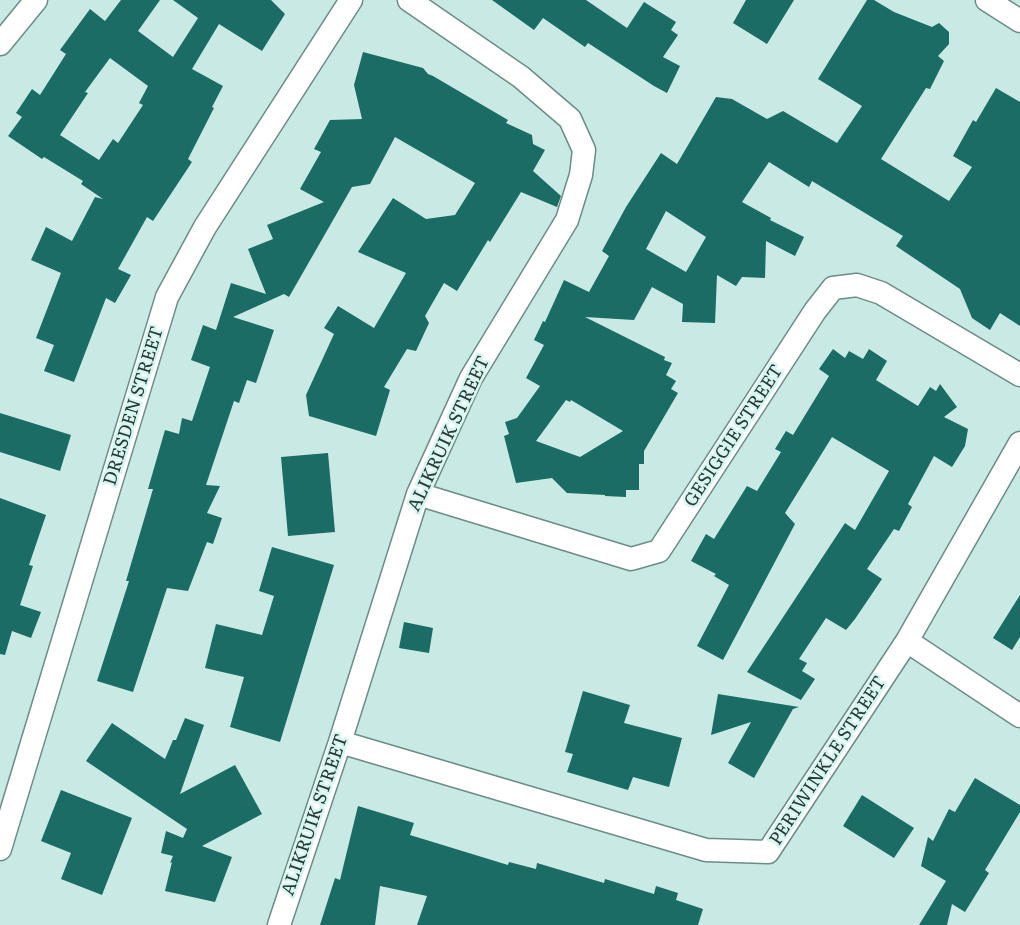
<!DOCTYPE html>
<style>
body{margin:0}
canvas{display:block;background:#c8e9e4}
</style>
<canvas width="1020" height="925"></canvas>
<script>
const ctx = document.querySelector('canvas').getContext('2d');
ctx.lineJoin = 'round';
function fillPath(path, color) {
  ctx.fillStyle = color;
  ctx.fill(path, 'evenodd');
}
function trace(path, color, width, dash) {
  ctx.strokeStyle = color;
  ctx.lineWidth = width;
  ctx.lineCap = dash ? 'butt' : 'round';
  ctx.setLineDash(dash || []);
  ctx.stroke(path);
}
function write(font, color, halo, rows, align = 'center') {
  ctx.font = font + ' Literata,serif';
  ctx.lineWidth = 5;
  ctx.setLineDash([]);
  ctx.textBaseline = 'middle';
  ctx.strokeStyle = halo;
  ctx.fillStyle = color;
  for (const [text, x, y, turn = 0] of rows) {
    ctx.save();
    ctx.translate(x, y);
    ctx.rotate((+turn || 0) * Math.PI / 180);
    ctx.textAlign = isNaN(turn) ? turn : align;
    if (halo) ctx.strokeText(text, 0, 0);
    ctx.fillText(text, 0, 0);
    ctx.restore();
  }
}
const building = new Path2D(`
 M121 0H160L138 31 173 57 198 18 173 0H271L285 14 262 51 219 24 192 69 223 86 212 107 214 108 188 159 192 162 153 221 147 217 118 269 131 275 115 303 106 298 74 382 44 371 54 345 36 338 61 273 31 260 46 227 72 241 95 197 103 199 81 184 83 181 44 157 42 159 8 136 22 117 16 113 32 89 40 95 66 54 60 50 90 9 105 21ZM110 58 148 86 139 103 143 105 118 143 113 139 99 160 60 135 88 93 85 92Z
 M492 0H586L627 28 644 2 676 22 671 30 678 35 663 57 680 66 667 93 654 86 588 43 585 47 543 18 534 30Z
 M746 0H794L767 44 733 23Z
 M867 0H874L894 12 932 27 939 23 949 32V44L938 56 944 61 930 89 926 88 881 159 949 201 972 167 953 156 973 120 976 122 996 88 1020 102V326L1000 313 990 330 972 318 960 289 896 246 903 236 812 181 809 187 769 162 742 202 771 218 770 220 804 237 795 256 766 241 765 278 742 277 736 286 717 275 715 323 682 322 683 304 652 287 634 320 585 317 665 357 664 360 672 363 666 375 676 381 671 389 678 393 644 451V464H639V490H626V497L605 496V495L567 493 552 478 516 483 504 436 509 434 505 422 517 418 540 386 526 378 544 345 534 340 543 321 545 322 564 280 589 292 609 256 602 251 626 207 661 153 677 164 716 97 732 99 767 119 783 111 837 143 862 106 818 79ZM666 211 706 237 686 272 646 249ZM566 400 570 402 571 400 623 431 580 457 536 441Z
 M363 52 423 68 428 74 433 76 508 120 506 123 532 135 533 144 545 150 533 171 561 196 557 207 521 192 490 242 488 240 457 291 444 283 425 316 429 323 416 351 407 349 384 387 390 390 376 436 309 416 306 395 334 334 324 328 338 306 374 328 406 273 358 252 393 198 426 219 455 215 475 183 395 137 370 184 352 187 289 297 284 294 233 317 274 330 256 383 247 380 239 403 234 401 206 485 220 486 207 513 222 518 213 544 207 542 188 591 167 588 133 692 97 681 129 581H126L153 489H148L165 430 179 434 182 418 192 421 210 367 191 360 203 325 216 330 231 283 266 294 248 249 273 239 267 225 324 202 300 189 321 152 314 149 330 120 362 119 354 85Z
 M833 349 845 358 849 351 863 359 869 349 887 361 876 380 918 406 930 387 936 391 940 384 957 407 944 417 968 429 965 446 952 467 934 456 908 504 912 507 899 531 894 529 867 569 882 579 855 619 846 630 826 618 799 659 807 663 802 671 815 679 801 700 747 672 845 523 855 530 889 471 832 437 785 513 795 524 723 660 697 646 729 585 714 576 716 574 691 561 706 534 714 539 747 486 757 491 781 452 775 449 786 431 793 435 829 376 819 369Z
 M0 413 71 435 60 471 0 452Z
 M328 453 335 532 288 536 281 457Z
 M0 498 46 515 29 565 33 566 20 605 41 612 31 638 12 631 5 655 0 654Z
 M272 547 334 565 280 742 230 727 244 677 205 668 216 624 262 635 274 596 259 591Z
 M1020 595V637L1012 650 993 638Z
 M404 622 433 628 429 653 399 648Z
 M583 691 630 705 624 723 682 738 669 787 633 777 628 790 567 772 573 754 565 752Z
 M718 694 799 707 793 709 754 778 728 763 751 722 711 735Z
 M185 718 204 725 180 794 235 765 262 814 202 846 232 857 215 902 165 891 172 862 170 863 173 856 161 853 166 831 183 838 187 829 86 761 112 723 165 759 173 740H176Z
 M975 778 1020 805V812L985 870 989 873 965 912 952 904 947 925H919L946 881 921 866 928 837 933 841 949 809 955 812Z
 M61 790 132 818 102 895 61 879 71 853 41 841Z
 M862 795 914 828 894 858 843 826Z
 M358 806 414 823 410 835 508 865 509 862 536 869 537 863 604 883 605 879 654 894 656 886 678 893 676 900 703 909 698 925H417L427 896 380 886 375 925H320L335 878 340 880Z`);
const minor = new Path2D(`
 M987 0 1020 21
 M0 44 36 0
 M418 494 631 559 659 551 815 311 833 288 857 285 881 293 1020 375
 M907 641 1020 716
 M340 742 706 850 768 852 907 641 1020 443
 M0 849 167 297 205 227 351 0
 M279 925 340 742 418 494 471 378 567 220 581 175 584 150 570 119 521 77 409 0`);
const streetNames = [
 ["DRESDEN STREET",134,406,-73],
 ["ALIKRUIK STREET",449,434,-65],
 ["GESIGGIE STREET",734,436,-57],
 ["PERIWINKLE STREET",828,761,-57],
 ["ALIKRUIK STREET",315,815,-71]
];
fillPath(building, '#1a6c64');
trace(minor, '#6d8c87', 25);
trace(minor, '#fff', 22);
write('18px', '#2a3735', '#d5f6f1', streetNames);
</script>
